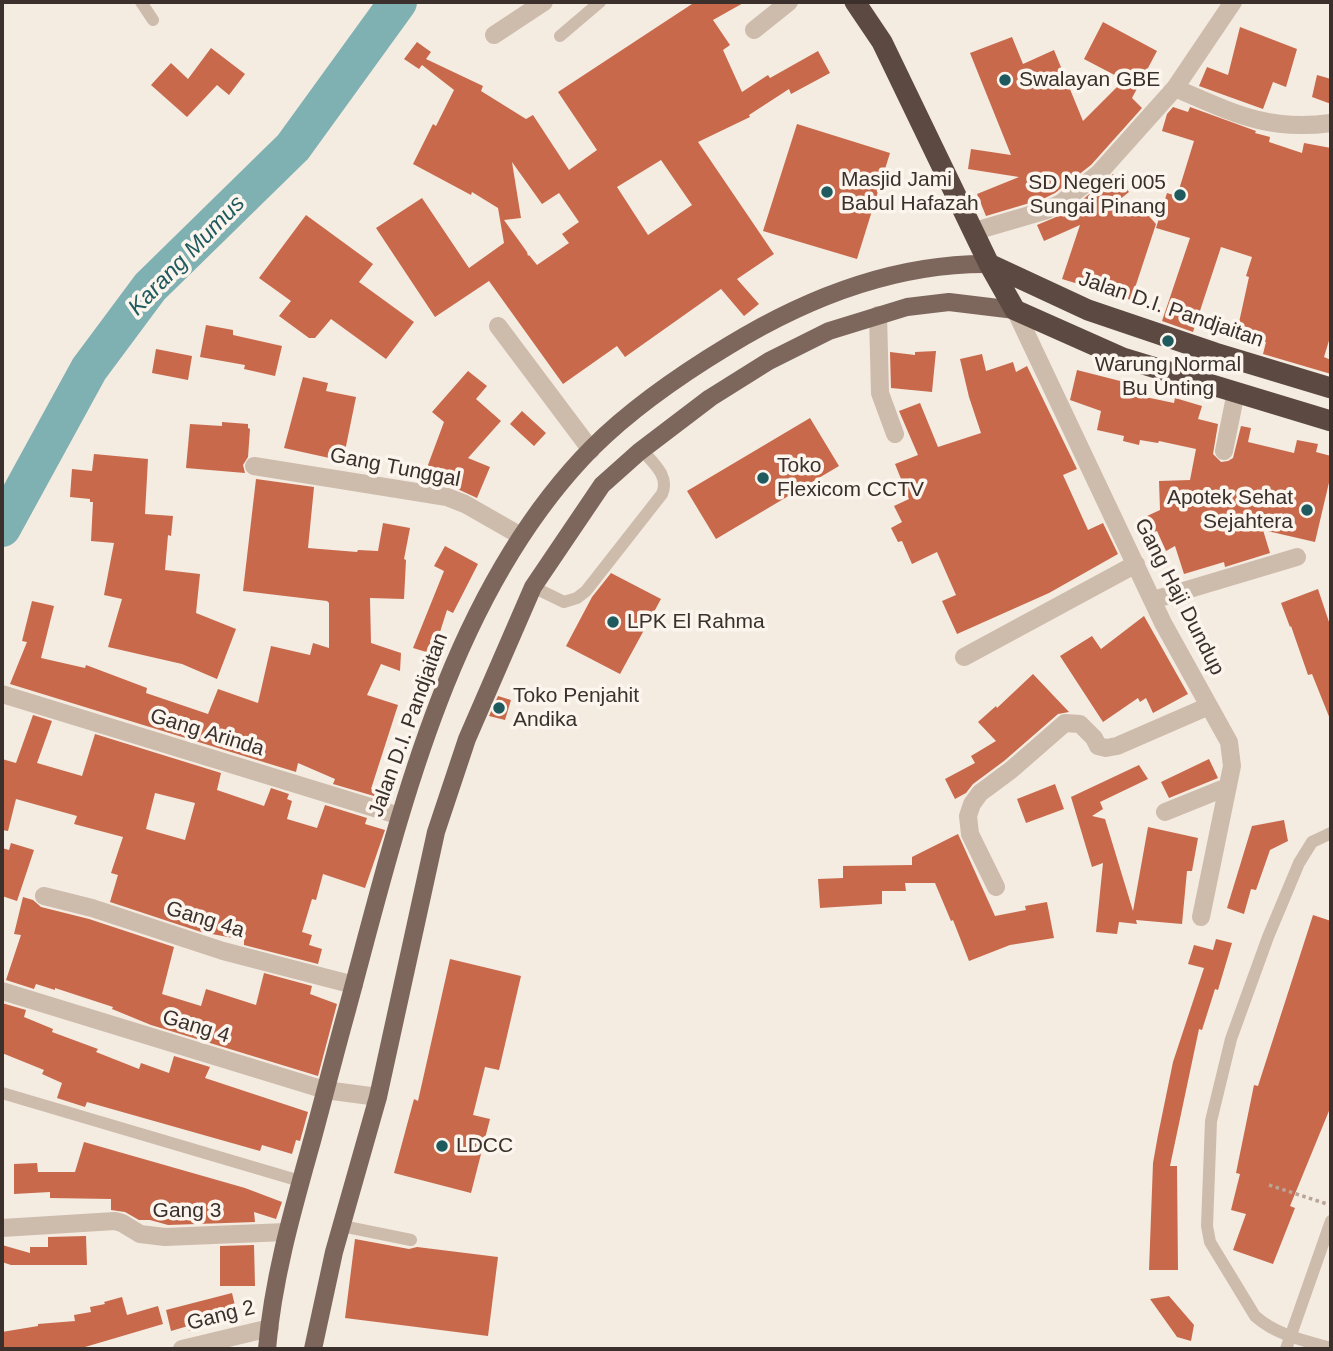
<!DOCTYPE html>
<style>
body{margin:0}
#map{position:relative;width:1333px;height:1351px;overflow:hidden;background:#f4ebe1;font-family:Arial,sans-serif}
canvas{display:block}
.frame{position:absolute;inset:0;border:4px solid #3b302b;pointer-events:none}
</style>
<div id="map">
<canvas width="1333" height="1351"></canvas>
<div class="frame"></div>
</div>
<script>
const ctx = document.querySelector('canvas').getContext('2d');
ctx.lineJoin = 'round';
function trace(path, color, width, dash) {
  ctx.strokeStyle = color;
  ctx.lineWidth = width;
  ctx.lineCap = dash ? 'butt' : 'round';
  ctx.setLineDash(dash || []);
  ctx.stroke(path);
}
function fillPath(path, color) {
  ctx.fillStyle = color;
  ctx.fill(path, 'evenodd');
}
function write(font, color, halo, rows, align = 'center') {
  ctx.font = font + ' Arial,sans-serif';
  ctx.lineWidth = 7;
  ctx.setLineDash([]);
  ctx.textBaseline = 'middle';
  ctx.strokeStyle = halo;
  ctx.fillStyle = color;
  for (const [text, x, y, turn = 0] of rows) {
    ctx.save();
    ctx.translate(x, y);
    ctx.rotate((+turn || 0) * Math.PI / 180);
    ctx.textAlign = isNaN(turn) ? turn : align;
    if (halo) ctx.strokeText(text, 0, 0);
    ctx.fillText(text, 0, 0);
    ctx.restore();
  }
}
const river = new Path2D(`
 M2 528 89 369 150 287 293 147 398 2`);
const building = new Path2D(`
 M695 2H745L713 20 730 45 723 50 742 92 768 75 770 78 818 51 830 73 791 94 789 89 749 115 750 117 698 142 774 254 737 279 759 304 744 316 721 289 625 357 617 346 563 384 489 281 435 317 376 228 422 198 469 268 504 243 498 208 472 192 471 195 413 164 433 124 436 126 454 90 422 65 419 69 404 59 417 42 431 52 426 59 483 86 481 91 526 119 533 115 569 170 597 150 558 92ZM661 160 692 205 648 235 617 187ZM512 162 542 204 559 193 579 222 562 234 569 243 537 265 529 255 528 256 527 252 504 220 521 218Z
 M1103 22 1157 51 1132 98 1142 108 1091 165 1055 193 1043 199 986 216 977 194 1019 177 968 169 971 149 1011 155 970 53 1012 37 1023 64 1054 50 1083 121 1124 80 1084 59Z
 M1240 27 1297 49 1286 87 1273 82 1263 109 1199 86 1207 67 1228 75Z
 M211 48 245 74 229 95 217 85 187 117 151 85 171 63 188 79Z
 M1317 75 1331 79V104L1312 97Z
 M1173 107 1188 112 1190 107 1256 131 1255 133 1270 137 1269 142 1302 153 1304 143 1331 148V334L1324 357 1331 360V374L1263 354 1266 342 1236 336 1249 277 1246 276 1252 257 1221 247 1193 332 1162 321 1190 238 1156 228 1167 193 1177 196 1194 141 1162 131 1167 114Z
 M797 124 890 153 857 259 763 231Z
 M1113 174 1129 192 1114 204 1148 215 1156 224 1131 300 1062 279 1080 225 1044 241 1037 225 1068 212Z
 M306 215 373 264 359 282 414 322 386 359 331 319 315 338H309L279 316 291 301 259 278Z
 M206 325 233 330V335L282 346 275 376 244 369 245 365 200 357Z
 M156 349 192 356 188 380 152 373Z
 M936 351 932 392 891 388 890 352 915 355V352Z
 M982 354 986 371 1013 362 1016 372 1027 366 1077 469 1063 475 1088 530 1103 523 1118 554 1049 593 957 634 942 601 956 595 937 552 912 564 902 541 898 542 891 528 902 522 894 506 909 499 895 464 918 455 899 411 920 403 938 447 981 433 969 397 960 359Z
 M1077 370 1128 383 1126 393 1174 403 1175 398 1202 406 1198 419 1218 424 1213 454 1221 462 1228 461 1233 458 1241 426 1251 428 1248 442 1294 453 1297 440 1318 444 1316 452 1331 456V474L1315 542 1263 530 1270 553 1225 567 1224 562 1184 574 1175 546 1166 551 1157 531 1154 532 1147 516 1160 510 1159 481 1190 480 1196 449 1159 441 1158 443 1140 440 1139 445 1123 441 1124 436 1097 430 1101 411 1070 400Z
 M468 371 487 386 476 399 501 421 468 458 490 467 477 498 451 486 422 481 444 422 432 412Z
 M303 377 328 383 326 391 356 397 343 461 284 448Z
 M522 411 546 433 534 446 510 424Z
 M810 418 839 466 716 539 687 491Z
 M222 422 248 424V428L250 429 248 457 243 465 245 473 186 468 190 424 222 426Z
 M94 454 148 459 145 514 173 516 171 536 168 535 165 570 200 574 196 613 236 629 217 679 182 664 108 647 122 599 104 595 114 543 91 541 93 502H90V499L70 497 72 469 92 471Z
 M256 479 314 487 308 548 357 552 358 550 378 551 383 523 410 528 404 559 406 560 404 599 370 598 371 643 401 653 400 671 381 664 367 695 398 705 371 789 376 791 374 796 333 784 335 779 298 763 296 772 10 684 27 642 22 641 32 601 54 606 41 658 85 668 86 665 147 688 146 693 208 714 218 689 258 703 271 646 310 655 313 643 329 648V603L327 601 243 591Z
 M445 546 478 564 453 613 447 610 433 654 413 648 444 571 434 566Z
 M611 573 661 599 620 674 566 646 592 597Z
 M1318 589 1331 628 1330 719 1312 674 1308 675 1291 626 1290 627 1281 603Z
 M1144 616 1188 694 1153 713 1146 698 1140 702 1138 698 1103 722 1060 656 1092 636 1101 649Z
 M1033 674 1069 712 1058 714 1004 761 973 784 966 793 955 799 945 779 975 763 971 756 996 741 978 722 996 706 997 708Z
 M498 696 511 700 505 720 489 716Z
 M33 715 52 721 37 763 82 776 95 734 221 773 217 790 264 806 271 788 289 794 287 799 292 801 287 819 317 828 325 805 367 818 365 824 385 830 365 888 323 874 316 900 312 899 302 932 312 935 309 945 322 949 318 964 244 945V940L201 932 110 902 118 875 111 873 123 837 74 824 77 816 16 799 8 831 2 830V759L16 763ZM155 793 195 803 185 840 146 829Z
 M1209 759 1218 778 1169 798 1161 782Z
 M1139 765 1148 779 1100 802 1103 809 1092 816 1105 819 1133 911 1148 827 1198 838 1192 871H1187L1182 924 1136 920 1137 924 1119 922 1117 934 1096 932 1103 863 1092 867 1071 797Z
 M1055 784 1064 809 1026 823 1017 799Z
 M1284 820 1288 841 1270 850 1256 890 1251 889 1244 914 1227 908 1252 826Z
 M958 834 995 916 1026 910 1025 906 1047 902 1054 938 1010 945 969 961 953 920 951 921 935 883H905L906 891H882V904L820 908 818 879 843 878V866L912 865V857Z
 M11 843 34 850 17 901 2 896V848L9 850Z
 M23 897 33 900 41 907 89 919 174 947 162 994 201 1006 206 989 256 1005 264 973 312 986 310 994 337 1004 318 1076 151 1025 112 1009 113 1007 55 988V990L36 984 34 989 6 980 21 935 14 934Z
 M1313 915 1331 921V1106L1290 1206 1295 1208 1273 1264 1233 1250 1246 1214 1231 1210 1240 1174 1236 1173 1254 1085 1258 1086Z
 M1216 939 1232 943 1218 990 1215 989 1202 1030 1199 1029 1170 1166H1177L1178 1270H1149L1153 1163 1158 1135 1173 1062 1204 968 1188 964 1194 945 1213 950Z
 M450 959 521 976 499 1070 485 1067 473 1115 490 1119 471 1193 394 1173 414 1099 418 1101Z
 M2 1003 26 1010 24 1017 53 1029 52 1032 98 1049 96 1052 139 1069 141 1063 169 1073 174 1056 210 1067 205 1078 308 1112 300 1141 296 1140 292 1154 262 1145 260 1151 87 1102 85 1107 57 1098 62 1083 42 1074 44 1070 2 1053Z
 M84 1142 245 1188 282 1202 276 1219 254 1212 255 1222 168 1225 150 1220H139L125 1212 111 1210V1199L50 1198V1192L14 1194V1164L37 1163 38 1172H75Z
 M86 1236 87 1265H11L2 1262V1245L30 1253V1247H48V1237Z
 M355 1239 409 1249 417 1247 498 1257 488 1336 345 1318Z
 M254 1245 255 1286H220V1246Z
 M232 1293 237 1314 207 1322 208 1326 189 1331 188 1326 171 1331 166 1310Z
 M1169 1296 1194 1325 1191 1341 1177 1337 1150 1299Z
 M122 1297 127 1315 158 1306 163 1324 85 1347 2 1349V1332L38 1326V1324L75 1321 74 1315 91 1312 90 1307 105 1304 104 1302Z`);
const path = new Path2D(`
 M1269 1185 1327 1204`);
const lane = new Path2D(`
 M141 2 153 20
 M560 36 600 2
 M533 587 564 602 577 598 586 591 662 494C670 476 653 463 642 450
 M1331 833 1312 842 1299 863 1268 937 1231 1039 1211 1121 1207 1226 1210 1242 1255 1316C1276 1335 1305 1341 1331 1348
 M2 1093 300 1181
 M342 1226 411 1240
 M1286 1349 1331 1221`);
const street = new Path2D(`
 M754 30 789 2
 M494 35 544 2
 M1175 88C1231 112 1268 132 1331 123
 M975 231 1047 210 1061 203 1099 173 1175 88 1233 2
 M1015 310 1163 623 1229 742 1232 766 1201 917
 M878 315 880 393 895 434
 M498 326 591 450
 M1224 451 1236 392
 M254 466 447 497 465 504 521 536
 M1153 600 1297 557
 M964 657 1136 564
 M2 694 400 816
 M1165 812 1227 787
 M996 887 970 834 968 816 972 804 980 793 1011 770 1065 723 1080 724 1094 738 1098 746 1106 748 1117 746 1209 706
 M44 896 92 908 223 951 354 985
 M2 991 325 1090 378 1097
 M2 1228 115 1221 122 1223 140 1234 165 1237 286 1232
 M182 1349 270 1328`);
const primary = new Path2D(`
 M267 1349C273 1278 293 1209 312 1141 324 1097 335 1053 347 1010 399 818 448 594 592 448 632 408 680 375 728 346 808 297 895 263 989 264
 M313 1349 334 1252 378 1097 436 832 467 739 533 587 602 485 639 452 710 398 769 361 829 331 907 307 949 302 1015 310`);
const highway = new Path2D(`
 M855 2 882 42 989 264 1015 310 1123 358 1331 421
 M989 264 1088 310 1215 353 1331 388`);
const markers = [
 [1005,80,7,"#1f5a5e"],
 [827,192,7,"#1f5a5e"],
 [1180,195,7,"#1f5a5e"],
 [1168,341,7,"#1f5a5e"],
 [763,478,7,"#1f5a5e"],
 [1307,510,7,"#1f5a5e"],
 [613,622,7,"#1f5a5e"],
 [499,708,7,"#1f5a5e"],
 [442,1146,7,"#1f5a5e"]
];
const poiNames = [
 ["Swalayan GBE",1019,80],
 ["Masjid Jami",841,180],
 ["Babul Hafazah",841,204],
 ["SD Negeri 005",1166,183,"right"],
 ["Sungai Pinang",1166,207,"right"],
 ["Warung Normal",1168,365,"center"],
 ["Bu Unting",1168,389,"center"],
 ["Toko",777,466],
 ["Flexicom CCTV",777,490],
 ["Apotek Sehat",1293,498,"right"],
 ["Sejahtera",1293,522,"right"],
 ["LPK El Rahma",627,622],
 ["Toko Penjahit",513,696],
 ["Andika",513,720],
 ["LDCC",456,1146]
];
const streetNames = [
 ["Jalan D.I. Pandjaitan",1171,310,19],
 ["Gang Tunggal",395,468,11],
 ["Gang Haji Dundup",1179,597,63],
 ["Jalan D.I. Pandjaitan",409,725,-70],
 ["Gang Arinda",207,733,17],
 ["Gang 4a",205,920,17],
 ["Gang 4",196,1027,17],
 ["Gang 3",187,1211],
 ["Gang 2",221,1316,-14]
];
const waterNames = [
 ["Karang Mumus",187,256,-46]
];
trace(river, '#7fb0b2', 38);
fillPath(building, '#c8694b');
trace(path, '#b9a596', 3.5, [3.5, 3.5]);
trace(lane, '#cdbbac', 12);
trace(street, '#cdbbac', 18);
trace(primary, '#7d675c', 18);
trace(highway, '#5c4a42', 21);
for (const [x, y, r, color] of markers) {
  const dot = new Path2D();
  dot.arc(x, y, r, 0, 2 * Math.PI);
  ctx.fillStyle = color;
  ctx.fill(dot);
  trace(dot, '#fbf5ee', 2.5);
}
write('21px', '#3b302b', '#fbf5ee', poiNames, 'left');
write('21px', '#3b302b', '#fbf5ee', streetNames);
write('italic 23px', '#1f5a5e', '#fbf5ee', waterNames);
</script>
